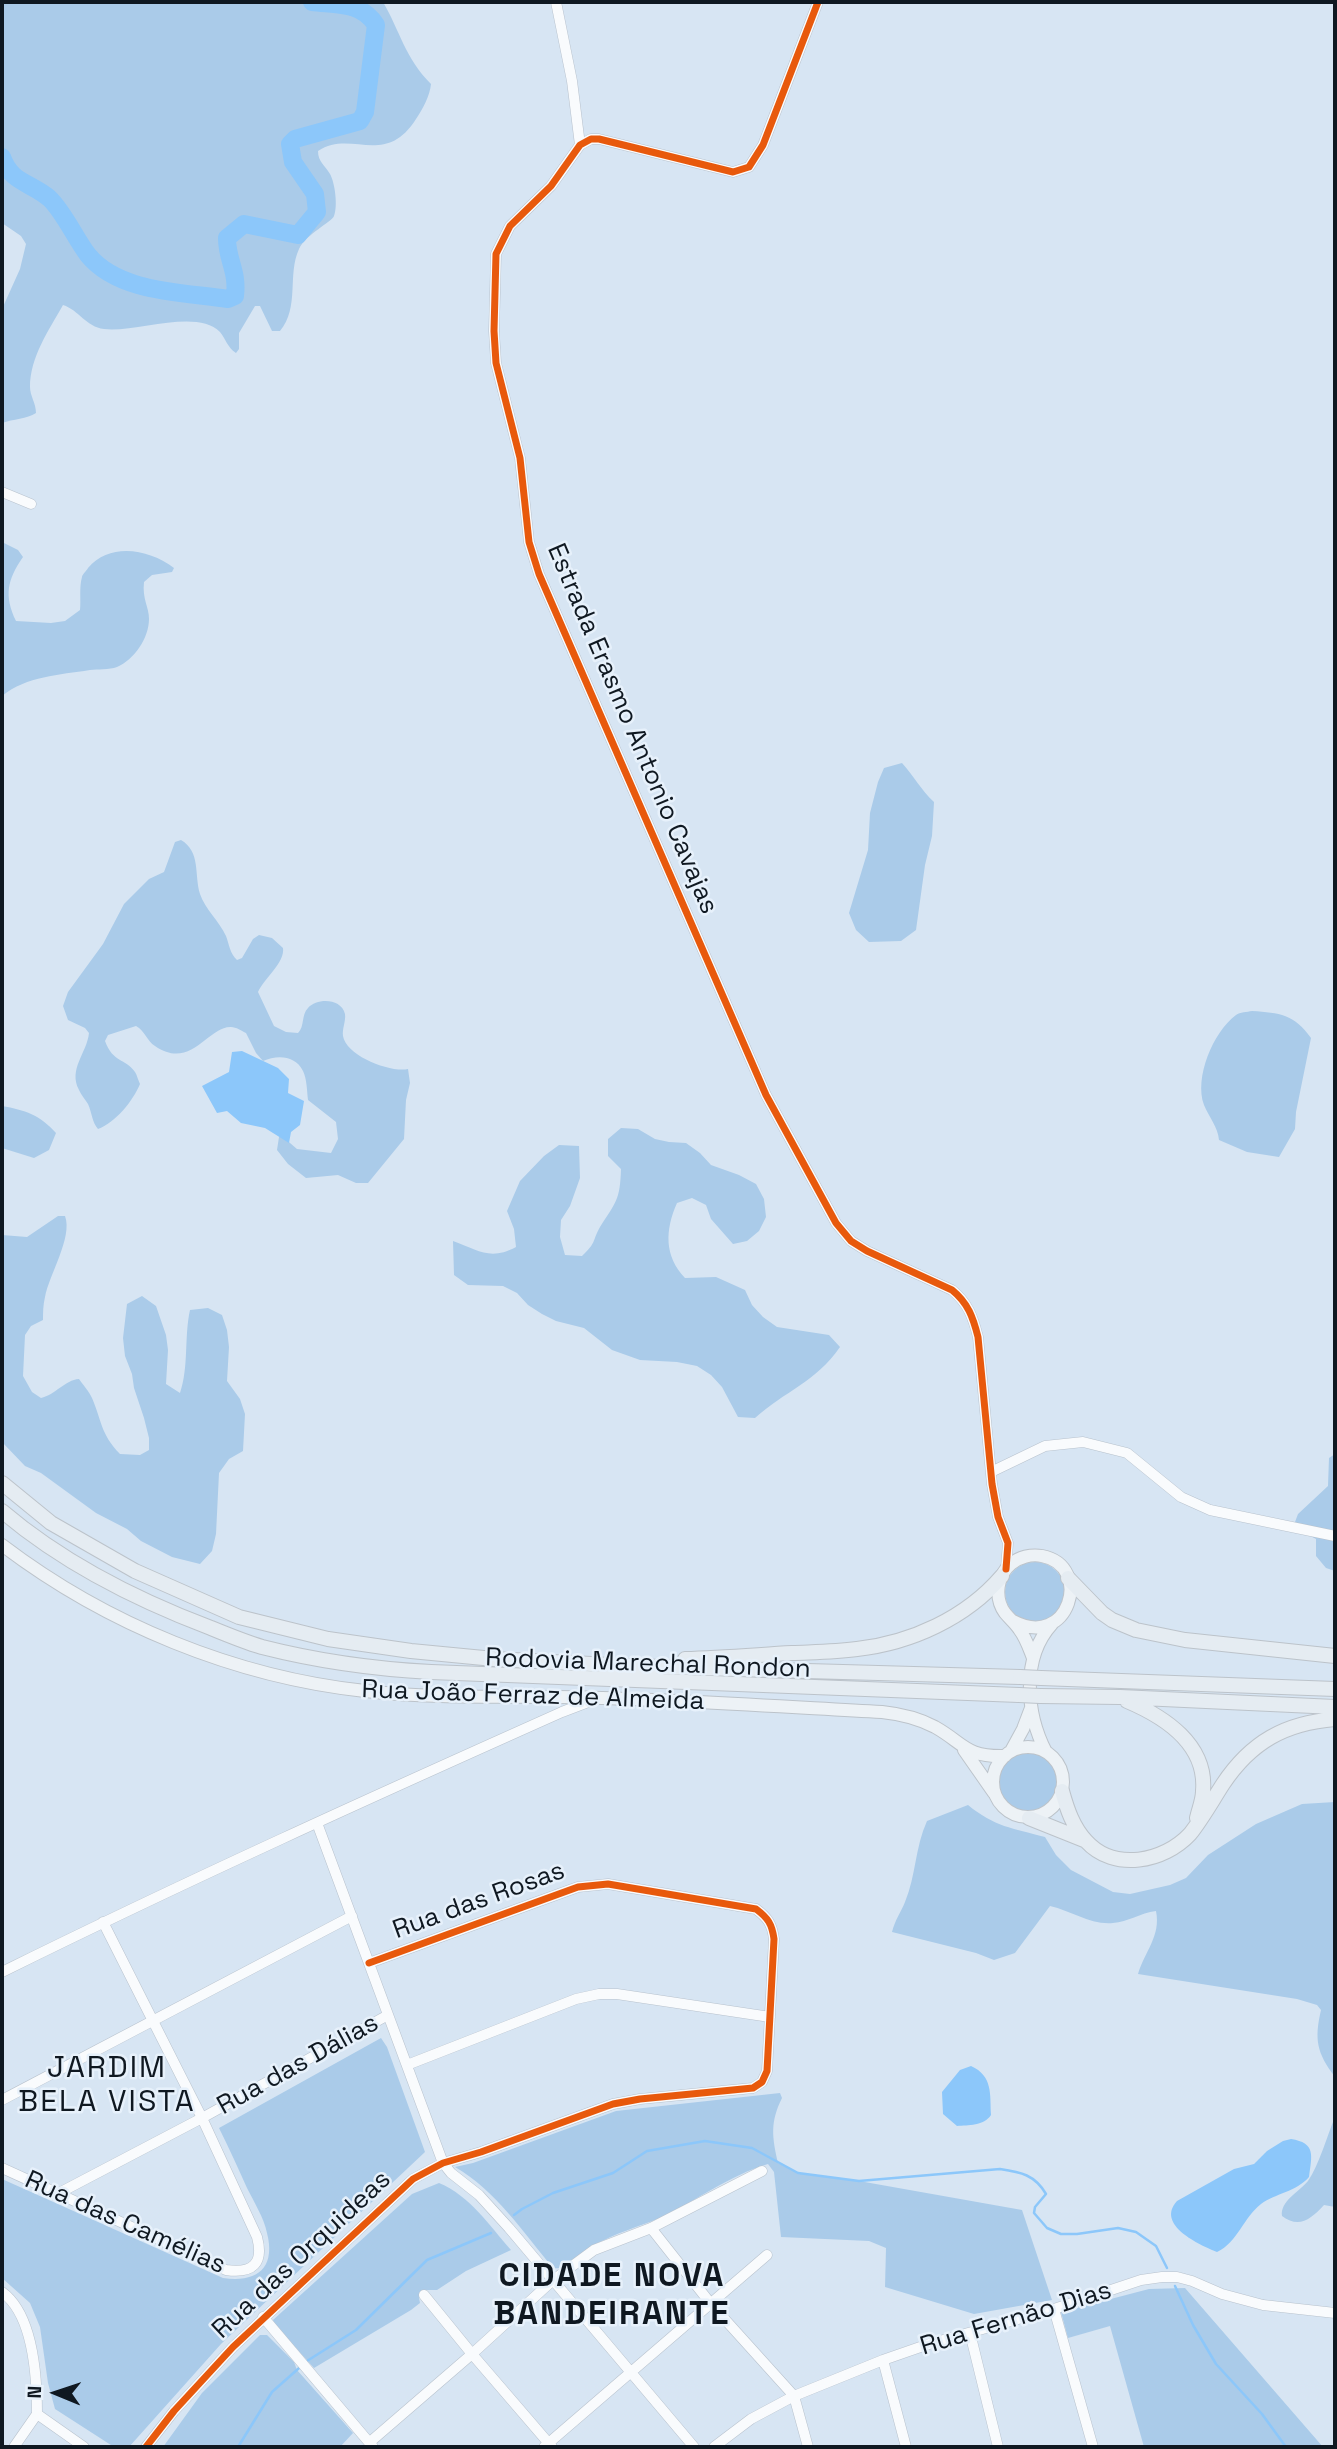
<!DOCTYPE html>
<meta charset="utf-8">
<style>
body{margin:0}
#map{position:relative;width:1337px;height:2449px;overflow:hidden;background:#d7e5f3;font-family:"Space Grotesk",sans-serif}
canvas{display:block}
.frame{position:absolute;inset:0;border:4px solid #0f1821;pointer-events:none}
.north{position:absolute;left:21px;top:2358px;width:70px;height:70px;-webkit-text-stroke:5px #e7f1fb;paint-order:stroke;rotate:272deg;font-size:19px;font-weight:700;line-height:28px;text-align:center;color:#0f1821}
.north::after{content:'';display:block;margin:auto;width:24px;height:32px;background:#0f1821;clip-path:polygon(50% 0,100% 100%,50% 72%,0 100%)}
</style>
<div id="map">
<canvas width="1337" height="2449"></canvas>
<div class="frame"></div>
<div class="north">N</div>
</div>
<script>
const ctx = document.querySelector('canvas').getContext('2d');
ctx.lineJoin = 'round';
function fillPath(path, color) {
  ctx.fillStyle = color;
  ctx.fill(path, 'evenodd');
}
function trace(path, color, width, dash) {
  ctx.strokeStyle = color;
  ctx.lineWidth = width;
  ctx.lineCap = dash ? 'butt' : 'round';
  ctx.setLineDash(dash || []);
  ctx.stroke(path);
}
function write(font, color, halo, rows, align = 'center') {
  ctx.font = font + ' "Space Grotesk",sans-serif';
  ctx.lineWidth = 5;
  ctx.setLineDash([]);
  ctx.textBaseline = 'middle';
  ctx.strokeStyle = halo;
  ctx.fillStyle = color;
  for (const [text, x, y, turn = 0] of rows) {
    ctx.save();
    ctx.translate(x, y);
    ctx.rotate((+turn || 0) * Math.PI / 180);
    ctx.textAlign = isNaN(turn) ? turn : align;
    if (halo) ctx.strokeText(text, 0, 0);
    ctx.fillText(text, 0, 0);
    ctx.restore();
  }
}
const green = new Path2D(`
 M2 2H383C400 31 405 58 431 84 430 96 422 110 416 119 385 168 351 129 318 151 318 162 325 165 330 174 335 183 338 206 334 216 332 222 306 234 299 249 287 275 300 307 280 331H272L260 306H255L239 333V349L236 353C227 347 226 339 220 332 197 308 135 333 104 329 86 327 79 310 63 305 49 330 30 357 30 387 30 396 36 403 36 413 27 419 13 419 2 423V309L20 269 26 244 21 236 2 223Z
 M2 542 18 550 23 557C7 580 4 596 16 621L51 623 65 621 80 610C81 600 79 587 82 577 82 575 87 570 88 568 110 542 149 549 174 568L172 572 152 575 144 582C142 599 149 607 149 619 149 638 134 660 117 667 109 670 98 669 90 670 59 675 27 676 2 696Z
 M902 763C914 776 921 790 934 802L932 836 925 865 916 930 901 941 869 942 856 930 849 913 868 850 870 813 878 782 884 768Z
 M181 840C201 852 194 874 200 894 205 909 219 921 226 936 229 944 230 954 237 960L242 958 253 939 259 935 272 938 283 948C285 963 265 977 258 992L274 1026 286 1032 298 1033C305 1026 301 1015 308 1008 317 998 341 998 345 1014 346 1021 342 1029 343 1036 346 1056 391 1073 408 1069L410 1083 406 1100 404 1139 368 1183H356L338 1175 306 1178 288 1164 277 1150 279 1137H283L297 1149 331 1153 338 1139 336 1122 308 1100C307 1092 307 1079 303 1071 295 1055 277 1055 263 1061L256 1053 246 1033C242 1031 236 1027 231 1027 208 1026 191 1071 155 1046 147 1041 145 1031 136 1026L108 1035 105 1041C113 1063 125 1058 135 1072 137 1075 138 1080 140 1084 133 1101 115 1123 98 1129 92 1122 92 1113 88 1104 85 1099 81 1095 79 1090 68 1069 87 1053 89 1033L85 1028 68 1020 63 1006 68 992 103 944 124 904 149 879 164 872 175 842Z
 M1252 1011C1280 1013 1294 1014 1311 1038L1296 1112 1295 1129 1279 1157 1247 1152 1219 1140C1218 1127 1209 1117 1204 1105 1194 1078 1213 1032 1236 1015 1240 1012 1247 1012 1252 1011Z
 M2 1106C25 1110 40 1115 56 1133L49 1150 34 1158 2 1148Z
 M621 1128 638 1129 655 1139 669 1142 686 1143 700 1153 711 1165 739 1175 756 1184 764 1199 766 1217 759 1231 747 1241 733 1244 711 1219 706 1205 692 1198 677 1203C665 1230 664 1256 685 1278L716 1277 745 1290 752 1305 763 1317 777 1327 829 1335 840 1347C816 1382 785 1391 755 1418L738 1417 722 1387 711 1375 697 1366 677 1362 640 1360 612 1350 584 1328 556 1321 542 1314 528 1305 517 1293 503 1286 468 1285 454 1275 453 1241C478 1250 490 1261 516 1247L514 1229 507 1211 520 1181 544 1156 559 1145 579 1146 580 1178 570 1206 561 1220 560 1237 565 1255 582 1256C597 1242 592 1241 600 1227 616 1202 620 1200 621 1169L608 1156V1139Z
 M58 1216H65C73 1237 49 1275 45 1297 43 1305 43 1313 43 1320L31 1326 25 1335 23 1376 32 1392 41 1398C55 1395 65 1380 79 1379 83 1385 89 1391 92 1398 102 1421 100 1433 120 1454L140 1455 149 1450V1438L144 1418 134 1388 132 1374 125 1356 123 1338 127 1304 142 1296 156 1306 166 1335 168 1350 166 1384 180 1393C189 1367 184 1337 190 1310L208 1308 222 1315 227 1330 229 1347 227 1381 240 1399 245 1414 243 1451 229 1459 219 1473 216 1534 212 1551 200 1564 172 1557 141 1541 127 1529 96 1513 41 1473 25 1466 2 1442V1235L27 1237Z
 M1335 1454V1571L1326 1568 1316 1556V1539L1299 1530 1295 1522 1298 1514 1328 1486 1329 1458Z
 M1005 1592a30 30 0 1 1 60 0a30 30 0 1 1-60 0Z
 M998 1782a30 30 0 1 1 60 0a30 30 0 1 1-60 0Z
 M1335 1802V2077C1317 2053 1314 2040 1321 2010L1317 2005 1297 1999 1138 1974C1145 1951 1161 1936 1156 1911 1140 1913 1128 1922 1113 1923 1090 1925 1072 1911 1050 1906L1015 1953 994 1960 976 1953 892 1932C895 1920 901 1912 905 1902 916 1876 915 1847 927 1821L968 1805C995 1827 1012 1828 1045 1837L1056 1855 1071 1870 1113 1892 1130 1894 1170 1885 1186 1878 1208 1855 1256 1824 1302 1804Z
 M381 2038 387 2047 425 2152 221 2344 129 2447H114L55 2409 48 2383 40 2327 30 2303 2 2278V2179L223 2278C257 2283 276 2268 267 2233 264 2218 254 2202 247 2188 238 2168 229 2148 219 2128Z
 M780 2093 782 2098C770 2122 772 2137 778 2163L798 2173 859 2181 1022 2210 1052 2300 974 2314 885 2287 886 2248 869 2241 781 2237 774 2172 768 2164C730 2175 696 2201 660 2218 638 2227 615 2233 595 2245 581 2253 569 2271 553 2268 524 2233 495 2190 455 2167L473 2163 616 2111Z
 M1335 2117V2207L1324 2205C1311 2219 1299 2229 1282 2216 1280 2201 1299 2192 1308 2181 1319 2165 1327 2136 1335 2117Z
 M439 2183C470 2196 489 2225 511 2250L466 2271 437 2290H423L419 2298 420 2303 411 2310 314 2368 274 2324 273 2320 412 2194Z
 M1185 2288 1323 2447H1144L1110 2326 1068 2338 1061 2312 1149 2289Z
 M260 2335H267L294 2362 297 2370 353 2433 340 2447H163L202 2393Z`);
const water = new Path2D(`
 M242 1051 278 1068 289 1079 288 1093 304 1101 300 1125 291 1132 289 1143 265 1128 241 1123 227 1111 217 1113 202 1086 229 1072 232 1052Z
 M971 2066C993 2076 990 2094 991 2115 984 2126 968 2125 957 2126L943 2114 942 2092 960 2070Z
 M1291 2139C1316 2143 1312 2155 1309 2177 1296 2192 1276 2193 1261 2204 1243 2218 1238 2242 1217 2252 1200 2245 1155 2225 1177 2201L1234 2169 1254 2164 1267 2151 1283 2141Z`);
const stream = new Path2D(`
 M514 2215 522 2209 553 2193 613 2173 647 2151 705 2141 752 2148 798 2173 859 2181 1000 2169C1021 2172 1035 2175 1046 2194L1035 2207 1034 2213 1047 2228 1061 2234H1077L1118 2228 1136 2232 1156 2246 1167 2268
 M1175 2286 1193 2325 1216 2364 1262 2414 1286 2447
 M238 2447 272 2392 307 2361 356 2330 427 2260 491 2233`);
const river = new Path2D(`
 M2 157C11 183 30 182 49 198 64 212 75 238 88 255 119 293 183 292 228 299L235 296C238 270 227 261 227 238L244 224 298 235 317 212 315 194 293 162 290 144 295 139 360 121 365 112 376 25C362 2 337 5 312 2`);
const minor = new Path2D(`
 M556 2 572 81 580 145
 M818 2 763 145 749 167 733 172 599 139H591L580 145 551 186 510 226 496 254 494 331 496 363 520 458 529 542 539 574 766 1095 836 1223 851 1241 867 1251 952 1290C968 1303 973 1317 978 1337L992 1484 998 1517 1008 1543 1006 1568
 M2 492 31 504
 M991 1472 1045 1446 1083 1442 1127 1453 1181 1497 1210 1510 1335 1536
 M317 1823 443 2163 451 2173 479 2195 509 2228 694 2447
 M2 1972C186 1881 374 1796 562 1712L596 1699
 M407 2065 576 1999 599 1994H617L770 2017
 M2 2100 352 1916
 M2 2168 226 2270C253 2274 264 2263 257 2237L202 2118 103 1922
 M59 2193 202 2118 388 2015
 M651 2228 711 2304 794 2396 808 2447
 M2 2292C34 2315 37 2378 37 2414
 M424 2295 472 2354 552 2447
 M1054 2309 1093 2447
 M263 2317 373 2447
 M970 2333 998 2447
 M883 2360 906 2447
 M37 2414 84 2447
 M370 2442 472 2354 552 2281 594 2250 651 2228 762 2171
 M14 2447 37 2414
 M146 2447 174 2411 233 2347 413 2179 443 2163 481 2152 613 2104 640 2099 753 2088 762 2082 767 2071 774 1939C772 1924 768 1918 756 1909L608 1884 578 1887 369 1963
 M544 2447 767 2255
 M714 2447 751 2419 794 2396 883 2360 929 2344 1054 2309 1141 2280 1162 2277H1177L1192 2281 1222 2294 1263 2305 1335 2313`);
const major = new Path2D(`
 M2 1545C106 1624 235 1677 365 1691 444 1700 523 1695 602 1698 695 1701 789 1707 882 1712 901 1714 918 1718 935 1727 965 1744 965 1757 1005 1756
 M1013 1621C1069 1651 1094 1566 1042 1556 1031 1554 1019 1557 1011 1564 997 1575 994 1598 1005 1613 1009 1618 1015 1623 1019 1629 1026 1638 1029 1648 1033 1658
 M993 1782a35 35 0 1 1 70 0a35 35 0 1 1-70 0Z
 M964 1750 994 1793
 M1011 1751 1023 1729 1031 1708
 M1046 1752C1026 1713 1021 1658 1052 1624`);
const highway = new Path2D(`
 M2 1483 51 1523 135 1571 239 1617 328 1639 411 1651 494 1659 630 1666 1020 1677
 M2 1511C63 1563 137 1600 211 1628 228 1635 245 1642 262 1647 317 1661 374 1669 431 1672L1019 1695
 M1068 1578 1102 1613 1112 1620 1136 1630 1185 1640 1335 1656
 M685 1659C721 1658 757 1655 792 1653 814 1652 835 1652 857 1649 911 1643 966 1618 1002 1576
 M1041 1678 1335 1689
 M1040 1696 1120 1697 1335 1707
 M1127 1701C1165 1717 1207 1745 1203 1791 1203 1800 1199 1809 1197 1818
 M1062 1791C1067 1809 1073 1827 1086 1841 1114 1872 1164 1862 1190 1834 1202 1819 1212 1801 1223 1784 1251 1742 1285 1723 1335 1719
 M1029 1818 1084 1840`);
const highwayBridge = new Path2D(`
 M1020 1677 1041 1678
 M1019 1695 1040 1696`);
const cycleway = new Path2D(`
 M818 2 763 145 749 167 733 172 599 139H591L580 145 551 186 510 226 496 254 494 331 496 363 520 458 529 542 539 574 766 1095 836 1223 851 1241 867 1251 952 1290C968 1303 973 1317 978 1337L992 1484 998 1517 1008 1543 1006 1569
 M146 2447 174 2411 233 2347 413 2179 443 2163 481 2152 613 2104 640 2099 753 2088 762 2082 767 2071 774 1939C772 1924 768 1918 756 1909L608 1884 578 1887 369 1963`);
const streetNames = [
 ["Estrada Erasmo Antonio Cavajas",632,729,67],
 ["Rodovia Marechal Rondon",648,1664,2],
 ["Rua João Ferraz de Almeida",533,1696,2],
 ["Rua das Rosas",479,1901,-20],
 ["Rua das Dálias",298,2065,-29],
 ["Rua das Camélias",125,2223,24],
 ["Rua das Orquideas",302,2255,-43],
 ["Rua Fernão Dias",1016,2319,-17]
];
const quarterNames = [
 ["JARDIM",107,2069],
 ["BELA VISTA",107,2103]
];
const districtNames = [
 ["CIDADE NOVA",612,2277],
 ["BANDEIRANTE",612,2315]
];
fillPath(green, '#aacbe9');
fillPath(water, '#8cc7fa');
trace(stream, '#8cc7fa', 2.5);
trace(river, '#8cc7fa', 18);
trace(minor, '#b8c2cd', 11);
trace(major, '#bcc3ca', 14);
trace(highway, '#bcc3ca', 16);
trace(minor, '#f9fbfd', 10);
trace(major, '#edf2f6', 12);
trace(highway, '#e5ecf2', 14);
trace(highwayBridge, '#bcc3ca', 16, []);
trace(highwayBridge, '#e5ecf2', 14);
trace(cycleway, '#e8590c', 7);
write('26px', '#0f1821', '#e7f1fb', streetNames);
ctx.letterSpacing = '2px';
write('30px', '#0f1821', '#e7f1fb', quarterNames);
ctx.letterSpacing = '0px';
ctx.letterSpacing = '2px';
write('bold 33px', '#0f1821', '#e7f1fb', districtNames);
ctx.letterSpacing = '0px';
</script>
